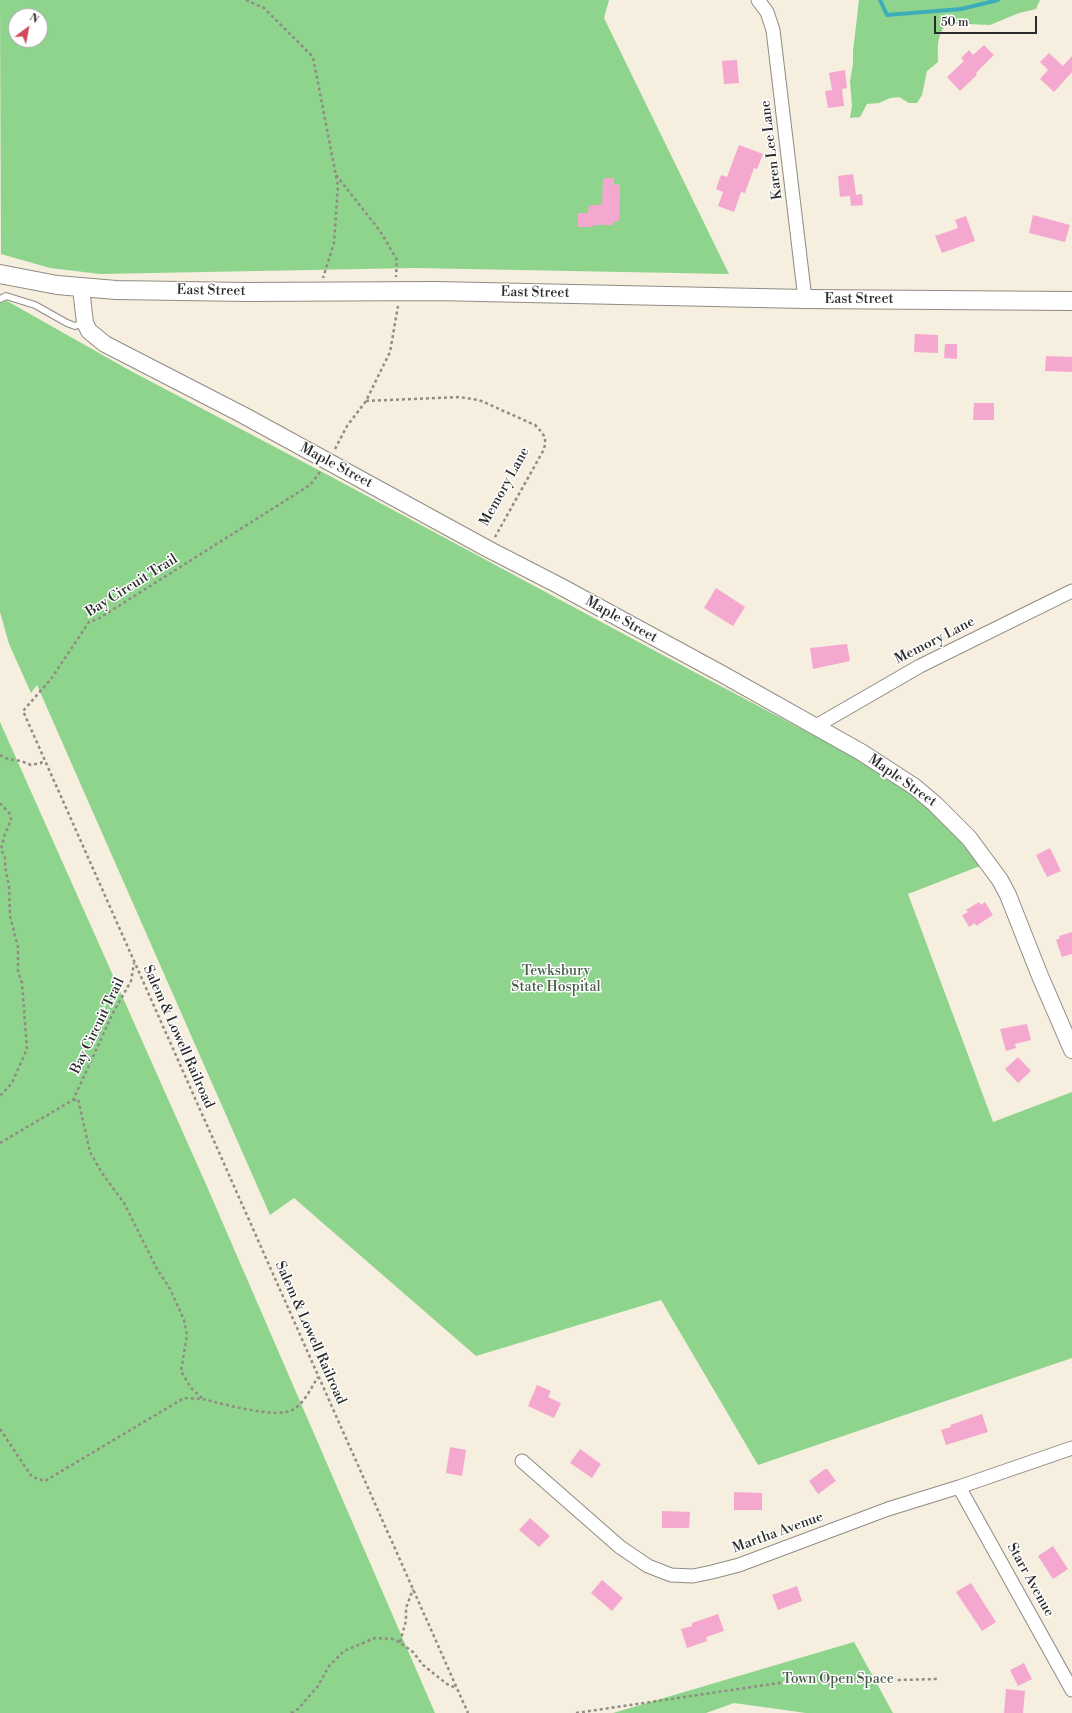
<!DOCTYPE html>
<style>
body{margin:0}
#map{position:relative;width:1072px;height:1713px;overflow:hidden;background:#f6eede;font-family:"Libre Bodoni",serif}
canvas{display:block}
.north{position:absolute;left:8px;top:8px;width:40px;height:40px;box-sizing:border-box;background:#fff;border:1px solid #aaa;border-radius:50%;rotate:32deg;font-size:11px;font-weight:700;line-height:16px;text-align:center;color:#2b2b2b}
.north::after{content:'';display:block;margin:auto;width:14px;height:18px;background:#d1495b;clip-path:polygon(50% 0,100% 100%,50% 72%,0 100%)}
.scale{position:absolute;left:934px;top:16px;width:103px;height:18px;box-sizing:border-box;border:2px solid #2b2b2b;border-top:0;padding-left:5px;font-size:12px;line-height:14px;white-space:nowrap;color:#2b2b2b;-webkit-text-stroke:3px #fff;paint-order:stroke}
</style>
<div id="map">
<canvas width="1072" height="1713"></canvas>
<div class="north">N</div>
<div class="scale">50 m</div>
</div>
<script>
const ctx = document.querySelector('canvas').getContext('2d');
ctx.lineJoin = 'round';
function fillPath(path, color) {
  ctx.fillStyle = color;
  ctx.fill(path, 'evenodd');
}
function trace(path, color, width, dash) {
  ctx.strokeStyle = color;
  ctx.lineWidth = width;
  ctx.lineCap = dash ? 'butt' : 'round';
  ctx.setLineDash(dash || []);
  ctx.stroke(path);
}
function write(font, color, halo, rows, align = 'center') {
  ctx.font = font + ' "Libre Bodoni",serif';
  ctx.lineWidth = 3;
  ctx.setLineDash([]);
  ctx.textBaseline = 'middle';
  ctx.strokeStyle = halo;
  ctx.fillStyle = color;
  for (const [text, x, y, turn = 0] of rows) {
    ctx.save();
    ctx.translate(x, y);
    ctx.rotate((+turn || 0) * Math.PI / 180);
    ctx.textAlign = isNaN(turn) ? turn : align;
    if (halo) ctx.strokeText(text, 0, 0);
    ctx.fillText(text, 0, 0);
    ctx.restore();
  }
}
const green = new Path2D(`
 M0 0H609L604 18 729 274 414 268 100 274 50 268 1 254ZM16 16H40V40H16Z
 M859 0H1040L1036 9 1019 13 990 25 947 23C936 37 938 46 938 62L927 71 922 95 917 103H909L899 97 890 98 879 103 867 104 860 117 850 118 852 106 850 81 853 64V51Z
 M0 297 129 370 328 475 698 674 862 761 905 790 922 803 957 837 980 866 908 894 993 1122 1072 1092V1358L758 1465 661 1300 476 1356 294 1198 270 1215 37 685 31 693 9 644 0 612Z
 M0 722 205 1182 435 1713H0Z
 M854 1642 893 1713H806L734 1703 706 1713H613Z`);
const stream = new Path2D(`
 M880 0 887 15 961 9 998 0`);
const building = new Path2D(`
 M984 45 994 55 976 73 977 75 960 91 947 77 964 61 961 58 969 50 973 55Z
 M1049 53 1063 66 1072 56V72L1054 92 1040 79 1048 70 1040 62Z
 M737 60 739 83 724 84 722 61Z
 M845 70 847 88 842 89 844 106 828 108 825 91 832 90 829 73Z
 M739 145 763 154 757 169 754 168 745 193 741 192 734 212 718 206 723 192 716 189 721 175 727 177Z
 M853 174 856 195 862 194 863 205 851 206 850 196 840 197 838 176Z
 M603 178H614V184L620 185 619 221H613V225H593V227H578V213H588L589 205H602Z
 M1033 215 1070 225 1065 242 1029 233Z
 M966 216 975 241 942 253 935 236 958 228 955 220Z
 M915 334 938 335V353L914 352Z
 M945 344H957V359L944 358Z
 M1046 356 1072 357V372L1045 371Z
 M974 403H994V420H973Z
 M716 588 745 607 733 626 704 608Z
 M847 644 850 661 813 669 810 648Z
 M1050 848 1061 871 1047 877 1036 855Z
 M979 902 981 905 985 902 993 915 976 926 975 923 969 927 962 915 968 912 966 910Z
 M1072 932V954L1062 957 1056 940 1060 938 1059 936Z
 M1027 1024 1031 1040 1015 1044 1016 1048 1006 1051 1000 1029Z
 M1018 1057 1031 1071 1018 1083 1005 1069Z
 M537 1385 551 1391 548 1397 561 1403 554 1418 528 1406Z
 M982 1414 988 1432 946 1445 941 1430 951 1427 950 1425Z
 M450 1447 466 1450 462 1476 446 1473Z
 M580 1449 601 1464 592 1478 570 1463Z
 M825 1469H827L836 1481 818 1494 809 1481Z
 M734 1492 762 1493V1510H734Z
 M662 1511 690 1512 689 1528H662Z
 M530 1518 550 1536 539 1547 519 1530Z
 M1053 1546 1068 1569 1053 1579 1038 1556Z
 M602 1580 623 1598 612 1611 591 1593Z
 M971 1583 996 1622 982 1631 956 1592Z
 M797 1586 802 1601 778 1610 772 1595Z
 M718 1614 724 1631 706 1637 707 1641 687 1648 681 1629 692 1626V1623Z
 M1024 1663 1032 1679 1018 1686 1010 1670Z
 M1006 1689 1025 1691 1023 1713H1004Z`);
const path = new Path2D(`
 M246 0 264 8 313 57 338 186 334 243 323 278
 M336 175 380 231 397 260 396 277
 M366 401 459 397 479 400 535 425C544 434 548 439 543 451L495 537
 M335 449 347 426 366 401 390 352 398 306
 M320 472 310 485 98 619 89 622 51 679 23 711 468 1713
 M0 755 8 759 21 761 31 765 41 763 44 758
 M0 803 10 814 11 820 5 834 1 849 5 858V867L9 886 10 916 18 947V972L22 983 27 1049 12 1083 0 1096
 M73 1100 78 1099 90 1152 102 1173 124 1203 156 1267 170 1289 184 1320 187 1335 181 1371 191 1388 203 1399
 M0 1143 73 1100 113 1013 131 981 134 963
 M0 1429 32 1477 45 1481 184 1398C191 1399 199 1398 206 1400 224 1404 279 1420 294 1409 305 1402 311 1388 318 1377
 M400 1642 406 1621V1608L413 1589
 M291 1713 298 1709 318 1686 329 1666 344 1651 375 1638 392 1639 399 1642 413 1652 423 1665 447 1684 456 1688
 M576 1713 779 1683 938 1679`);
const service = new Path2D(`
 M0 299 6 296 35 305 67 323 75 326 84 323`);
const minor = new Path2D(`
 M758 0 767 12 773 30 805 299
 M816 726 920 666 1072 591
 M522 1461 620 1547 648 1566 671 1575 693 1576 712 1572 739 1565 888 1509 959 1487 1072 1448
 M959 1487 1072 1690`);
const tertiary = new Path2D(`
 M81 288 85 323 89 331 105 344 243 415 488 549 558 585 722 674 861 752 915 787 935 804 969 838 1000 880 1008 895 1040 976 1072 1050`);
const secondary = new Path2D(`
 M0 274 57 285 116 290 247 292 435 291 805 299 1072 301`);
const streetNames = [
 ["Karen Lee Lane",772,150,-97],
 ["East Street",211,291,1],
 ["East Street",535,293,1],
 ["East Street",859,300],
 ["Maple Street",336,466,28],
 ["Memory Lane",505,487,-61],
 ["Bay Circuit Trail",132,586,-32],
 ["Maple Street",621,620,29],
 ["Memory Lane",935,641,-27],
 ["Maple Street",902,781,35],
 ["Bay Circuit Trail",98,1026,-64],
 ["Salem & Lowell Railroad",178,1037,66],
 ["Salem & Lowell Railroad",310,1333,66],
 ["Martha Avenue",778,1533,-20],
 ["Starr Avenue",1030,1580,61]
];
const parkNames = [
 ["Tewksbury",556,972],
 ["State Hospital",556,988],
 ["Town Open Space",838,1680]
];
fillPath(green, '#8ed48d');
trace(stream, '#3dadba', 4);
fillPath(building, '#f5a8cf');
trace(service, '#908c84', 8);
trace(minor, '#908c84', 15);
trace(tertiary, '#908c84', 18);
trace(secondary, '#908c84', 20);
trace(path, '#908c84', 2.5, [3, 3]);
trace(service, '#fff', 6);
trace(minor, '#fff', 13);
trace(tertiary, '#fff', 16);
trace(secondary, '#fff', 18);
write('14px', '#2b2b2b', '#fff', streetNames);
write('14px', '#495e48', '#fff', parkNames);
</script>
